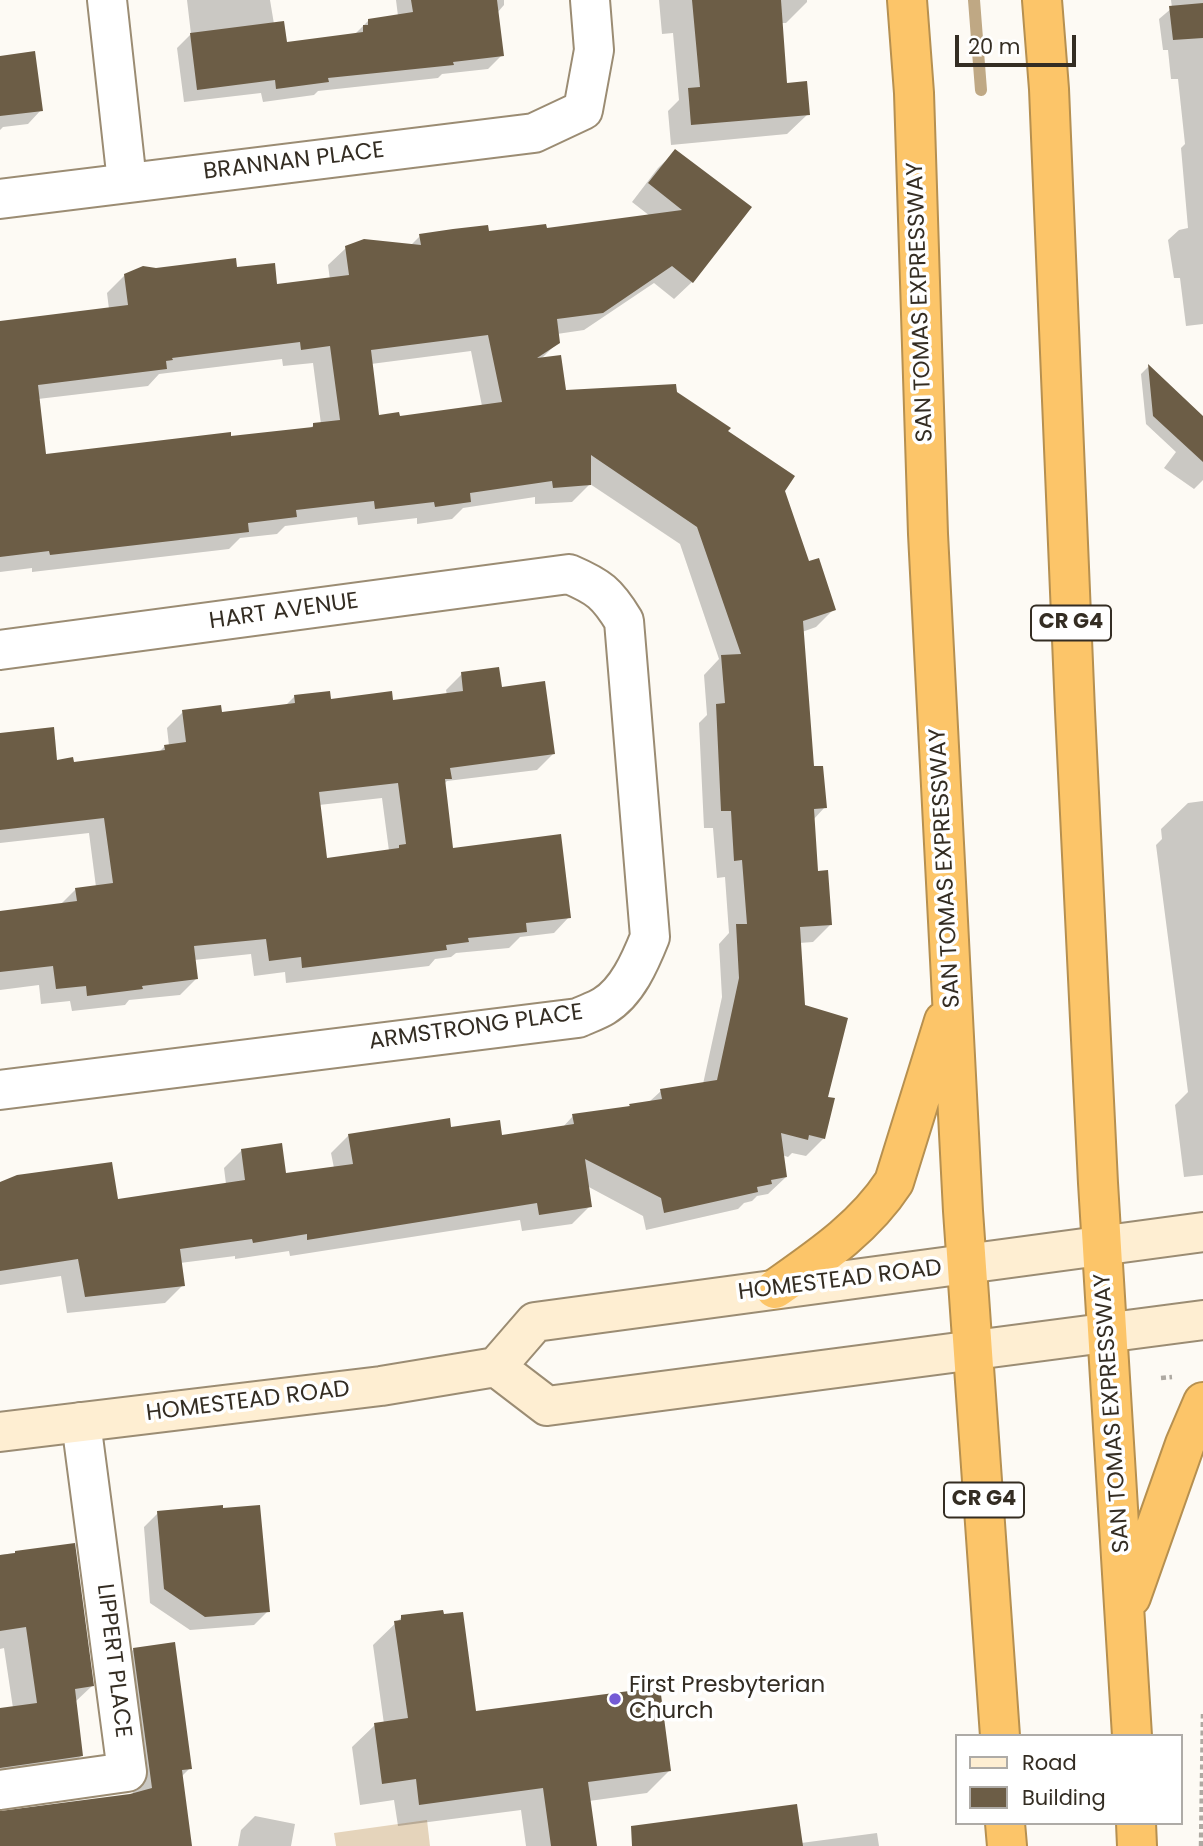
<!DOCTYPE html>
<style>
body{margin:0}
#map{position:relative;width:1203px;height:1846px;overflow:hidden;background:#fdfaf4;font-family:Poppins,sans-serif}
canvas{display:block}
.legend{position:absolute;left:955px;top:1734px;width:228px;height:91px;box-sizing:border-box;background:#fff;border:2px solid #aeaba7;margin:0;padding:9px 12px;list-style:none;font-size:21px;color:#342d23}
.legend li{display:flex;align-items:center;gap:14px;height:35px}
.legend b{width:35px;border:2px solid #aeaba7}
.scale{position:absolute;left:955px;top:35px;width:121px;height:32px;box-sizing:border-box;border:4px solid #342d23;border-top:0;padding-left:9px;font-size:21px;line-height:24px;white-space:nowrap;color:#342d23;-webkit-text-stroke:5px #fff;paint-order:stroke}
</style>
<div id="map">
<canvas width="1203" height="1846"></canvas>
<ul class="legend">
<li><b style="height:9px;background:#feeed2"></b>Road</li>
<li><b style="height:19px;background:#6c5d46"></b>Building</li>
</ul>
<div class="scale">20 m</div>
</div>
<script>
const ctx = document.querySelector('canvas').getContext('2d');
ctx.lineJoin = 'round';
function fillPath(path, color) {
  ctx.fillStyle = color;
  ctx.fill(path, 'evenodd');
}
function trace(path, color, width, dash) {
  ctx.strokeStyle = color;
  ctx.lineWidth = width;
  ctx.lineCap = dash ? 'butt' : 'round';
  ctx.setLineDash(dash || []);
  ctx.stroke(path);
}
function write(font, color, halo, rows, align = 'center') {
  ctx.font = font + ' Poppins,sans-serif';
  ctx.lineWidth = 7;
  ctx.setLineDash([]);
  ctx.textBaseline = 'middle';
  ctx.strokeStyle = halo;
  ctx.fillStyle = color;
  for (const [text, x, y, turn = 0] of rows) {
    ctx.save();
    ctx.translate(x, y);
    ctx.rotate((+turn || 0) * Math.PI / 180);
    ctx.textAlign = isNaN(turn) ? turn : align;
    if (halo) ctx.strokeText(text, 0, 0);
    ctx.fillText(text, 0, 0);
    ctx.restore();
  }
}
const green = new Path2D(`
 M427 1820 430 1846H336L334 1833Z`);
const shadow = new Path2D(`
 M187 0H270L274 24 285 44 354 35 368 21 398 16 396 0H504V5L497 13 502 55 488 69 442 74 438 78 318 91 314 95 263 102 261 93 184 102 177 48 191 34Z
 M659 0H807V2L786 23H781L786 84 808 114 787 134 671 145 668 111 679 100 673 33 662 34Z
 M1171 0H1203V324L1186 326 1180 278H1174L1168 240 1179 230 1188 228 1181 148 1185 144 1178 79H1171L1168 50H1163L1159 19 1172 8Z
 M0 57 41 110 28 124 3 127 0 130Z
 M676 151 692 282 674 299 654 283 584 330 557 334 558 342 540 360 564 392 675 393 726 432 784 490 808 564 834 609 816 627 802 632 812 768 825 807 813 820 816 873 831 924 813 942 799 943 803 1007 826 1098 824 1138 806 1156 792 1153 788 1157 782 1155 786 1177 768 1194 757 1196 752 1201 744 1203 738 1209 646 1230 643 1216 587 1186 590 1206 572 1224 522 1231 520 1220 290 1256 289 1251 235 1259V1256L180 1263 183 1285 165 1303 67 1313 61 1276 0 1285V1184L116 1201 226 1184 224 1168 242 1150 285 1175 334 1168 331 1153 349 1135 450 1129 501 1137 562 1128 573 1116 627 1108 630 1105 649 1102 661 1091 703 1084 722 997 719 944 729 933 725 877 717 878 713 828H704L699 723 707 715 704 675 719 659 680 544 590 484 572 502 535 504V497L463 508 452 519 417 524V518L358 525 357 517 285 526 277 534 240 538 229 549 32 572V568L0 572V323L109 309 107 293 125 275 156 270 235 269 276 286 330 280 328 265 346 248 410 246 420 236 545 229 650 216 632 202 658 168ZM471 351 482 406 398 418 378 417 371 364ZM282 359 283 366 313 363 321 424 314 425 309 429 45 456 38 399 148 386 159 374Z
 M1148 367 1203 418V480L1194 489 1164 468 1176 452 1146 424 1141 374Z
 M462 674 500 689 553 754 537 770 447 781 444 784 452 850 569 917 554 933 520 937 509 948 456 953 451 957 435 959 429 966 286 983 285 972 254 976 251 954 194 960 196 979 180 995 129 1000 125 1005 72 1011 70 1001 41 1004 39 985 0 990V912L60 905 76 889 96 887 89 833 0 843V736L56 762 72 764 159 752 165 746H169L167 728 183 712 220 714 285 706 295 696 329 701 392 702 447 695 446 690ZM382 798 389 851 326 860 319 805Z
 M1203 801V1175L1184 1177 1175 1105 1188 1092 1156 845 1162 839 1161 829 1188 803Z
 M158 1513 268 1611 254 1625 190 1630 150 1603 144 1527Z
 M73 1545 92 1686 75 1702 82 1755 59 1778 0 1786V1710L13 1708 4 1648 0 1649V1555Z
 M402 1617 475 1713 670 1770 647 1793 589 1801 595 1846H526L521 1810 398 1826 394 1800 360 1805 352 1747 375 1725 384 1724 373 1645Z
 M134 1649 190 1768 181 1777 190 1846H0V1813L133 1795 116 1667Z
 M255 1816 295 1824 291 1846H238L241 1830Z
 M877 1833 879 1846H663L801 1843Z`);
const stream = new Path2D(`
 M974 0 981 90`);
const building = new Path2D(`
 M411 0H497L504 56 453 62 454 65 328 78 329 82 276 89 275 80 197 90 190 33 284 21 287 42 363 32V25H368V19L413 12Z
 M692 0H781L787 83 807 81 810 115 691 125 688 88 700 87Z
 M1203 3V38L1173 40 1169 6Z
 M35 51 43 111 0 116V56Z
 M675 149 752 207 693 283 672 266 603 313 557 319 560 343 537 358 561 355 566 390 676 384 677 392 731 428 728 431 795 476 785 491 809 561 819 558 836 610 803 621 814 766H823L827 808 814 809 818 871 828 870 832 925 800 927 805 1005 848 1018 828 1097 835 1098 825 1139 809 1135 808 1140 781 1133 787 1177 771 1180 772 1184 757 1187 758 1192 664 1213 661 1198 585 1159 592 1207 539 1215 537 1203 307 1240V1234L253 1243 252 1239 180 1249 185 1286 85 1297 78 1259 0 1271V1182L17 1175 112 1162 118 1199 245 1180 241 1149 282 1143 286 1173 353 1164 348 1134 450 1118 451 1127 500 1120 502 1135 574 1124 572 1114 630 1106 629 1104 662 1099 660 1089 717 1080 739 978 736 924H747L742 860 734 861 731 811H721L716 704 725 703 721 655 741 654 697 527 591 455V485L553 488 552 481 470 493 471 502 435 507 434 502 375 509 374 501 296 510 297 517 248 523 249 532 50 555 49 551 0 557V321L128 305 124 274 143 266 156 268 236 258 237 267 275 263 277 284 349 275 345 246 364 239 421 245 419 234 453 229 488 225 489 231 546 224 547 228 682 210 648 183ZM488 335 502 402 400 416 399 412 379 415 371 350ZM300 342 301 350 330 346 340 420 313 423V427L231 436V432L46 454 38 385 167 369 166 361 173 360 172 358Z
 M1148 364 1203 416V462L1153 416Z
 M499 667 502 687 545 681 555 754 450 768 452 779H445L453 848 561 834 571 918 526 923 527 932 468 938 469 942 446 945 447 950 302 968 301 957 269 961 266 939 194 946 198 979 142 986 143 989 87 996 86 986 56 989 53 966 0 972V911L77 901 75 888 113 883 104 818 0 830V733L54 727 57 760 73 757 74 762 165 750 164 745 186 742 182 710 221 705 222 712 295 703 294 695 330 691 331 699 392 691 393 700 463 691 461 672ZM398 783 406 844 399 845V848L327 858 319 792Z
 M223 1505V1508L260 1505 270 1612 205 1617 164 1589 157 1511Z
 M75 1543 94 1686 75 1689 83 1756 0 1768V1708L37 1703 26 1627 0 1631V1555L15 1553V1551Z
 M443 1610 444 1614 463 1612 476 1711 660 1687 671 1771 588 1782 597 1846H551L543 1788 419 1805 416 1779 382 1784 374 1723 408 1718 394 1621 401 1620V1615Z
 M175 1642 192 1769 182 1770 192 1846H0V1811L130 1794 152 1788 133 1648Z
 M797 1804 803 1846H632L631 1826Z`);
const path = new Path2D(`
 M1161 1378 1172 1377
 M1201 1846 1203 1714`);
const street = new Path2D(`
 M107 0 127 182
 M0 199 534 133 583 110 594 50 590 0
 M0 650 569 574C599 587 607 593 624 621L650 937C640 962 627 992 604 1006 596 1011 586 1014 578 1018L0 1090
 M0 1790 127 1772 81 1422`);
const secondary = new Path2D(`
 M496 1367 547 1406 1203 1320
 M0 1432 381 1386 496 1367 535 1322 1203 1232`);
const highway = new Path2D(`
 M907 0 914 93 928 534 963 1211 1000 1736
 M1042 0 1049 89 1075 711 1098 1183 1132 1736
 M775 1289C819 1258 864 1228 894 1182L944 1021
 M1131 1597 1185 1444 1203 1402
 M1005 1823 1007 1846
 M1136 1823 1137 1846`);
const markers = [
 [615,1699,7,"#745bd5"]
];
const shields = [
 [1071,623,80],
 [984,1500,80]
];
const shieldNames = [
 ["CR G4",1071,623],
 ["CR G4",984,1500]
];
const streetNames = [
 ["BRANNAN PLACE",294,162,-7],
 ["SAN TOMAS EXPRESSWAY",921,302,-92],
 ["HART AVENUE",284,612,-8],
 ["SAN TOMAS EXPRESSWAY",946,868,-93],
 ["ARMSTRONG PLACE",476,1028,-8],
 ["HOMESTEAD ROAD",840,1281,-7],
 ["HOMESTEAD ROAD",248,1402,-7],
 ["SAN TOMAS EXPRESSWAY",1113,1413,-94],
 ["LIPPERT PLACE",113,1661,83]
];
const poiNames = [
 ["First Presbyterian",629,1686],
 ["Church",629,1712]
];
fillPath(green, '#e5d4bb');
fillPath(shadow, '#0003');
trace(stream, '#bfa884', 12);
fillPath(building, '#6c5d46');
trace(street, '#9b8c73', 42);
trace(secondary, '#9b8c73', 42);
trace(highway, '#b69050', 42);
trace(path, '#aea9a2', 4.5, [5, 3.5]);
trace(street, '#fff', 38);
trace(secondary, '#feeed2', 38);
trace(highway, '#fcc569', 38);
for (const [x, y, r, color] of markers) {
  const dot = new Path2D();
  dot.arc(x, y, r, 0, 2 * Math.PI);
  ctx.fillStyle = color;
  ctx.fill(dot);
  trace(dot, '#fff', 2.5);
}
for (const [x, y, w] of shields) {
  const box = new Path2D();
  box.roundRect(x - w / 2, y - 17.5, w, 35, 5);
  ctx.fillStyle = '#fff';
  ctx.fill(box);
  trace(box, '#342d23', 2);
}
write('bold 21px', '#342d23', null, shieldNames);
write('23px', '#342d23', '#fff', streetNames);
write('23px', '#342d23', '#fff', poiNames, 'left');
</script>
